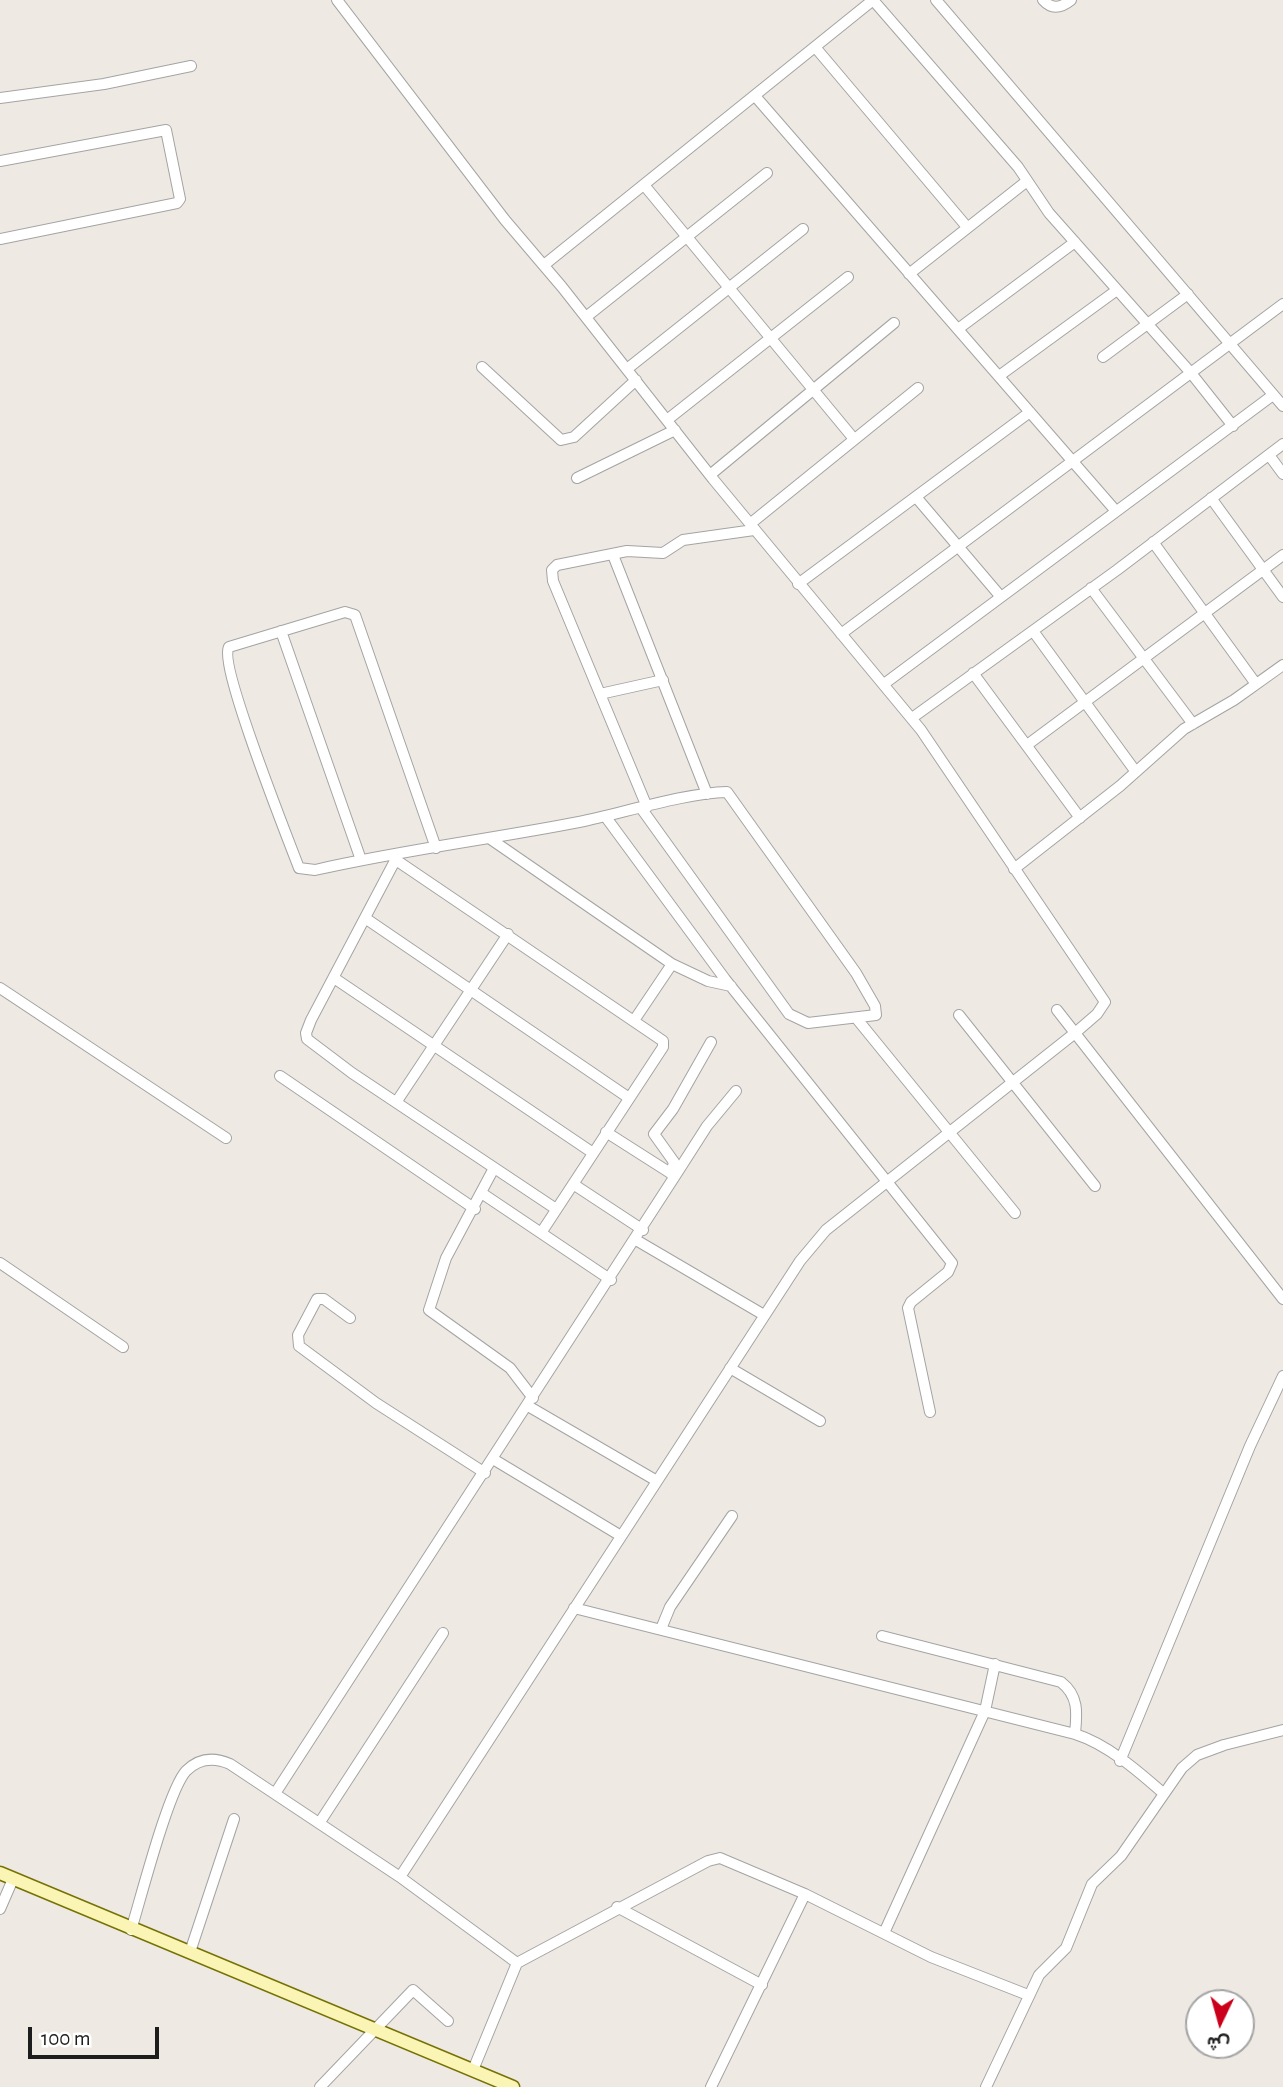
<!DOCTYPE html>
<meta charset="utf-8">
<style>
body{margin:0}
#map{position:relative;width:1283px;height:2087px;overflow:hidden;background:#efe9e3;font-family:"Alegreya Sans",Vazirmatn,sans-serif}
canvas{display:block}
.north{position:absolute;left:1185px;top:1989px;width:70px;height:70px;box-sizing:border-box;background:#fff;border:2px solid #a5a5a5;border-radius:50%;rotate:185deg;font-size:19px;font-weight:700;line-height:28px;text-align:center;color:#1d1d1d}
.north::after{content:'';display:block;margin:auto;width:24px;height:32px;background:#cb001b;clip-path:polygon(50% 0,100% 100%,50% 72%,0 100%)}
.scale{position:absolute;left:28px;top:2027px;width:131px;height:32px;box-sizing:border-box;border:4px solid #1d1d1d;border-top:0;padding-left:9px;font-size:21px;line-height:24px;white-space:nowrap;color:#1d1d1d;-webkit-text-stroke:5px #fff;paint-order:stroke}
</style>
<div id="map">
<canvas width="1283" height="2087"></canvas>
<div class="north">ش</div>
<div class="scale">100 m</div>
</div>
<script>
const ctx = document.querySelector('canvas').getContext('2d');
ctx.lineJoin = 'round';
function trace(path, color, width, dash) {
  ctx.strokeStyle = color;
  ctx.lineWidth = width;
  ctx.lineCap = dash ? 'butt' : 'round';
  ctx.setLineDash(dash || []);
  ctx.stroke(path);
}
const street = new Path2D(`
 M337 0 505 220 562 287 713 479 921 730 1105 1002 1097 1014 1075 1033 826 1230 800 1261 400 1877
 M873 0 1018 167 1049 213 1191 373 1233 426
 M936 0 1283 406
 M1043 0C1052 10 1061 8 1071 0
 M815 47 967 227
 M755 96 1115 510
 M0 98 104 84 191 66
 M0 161 166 130 180 199 177 203 0 239
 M644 185 854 439
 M544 265 873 0
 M909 274 1027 181
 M586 317 767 173
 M958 329 1075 242
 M1103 357 1188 294
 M482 367 561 440 574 437 636 380
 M627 369 803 229
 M999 376 1117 290
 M667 420 848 277
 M1269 455 1283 474
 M710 475 894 323
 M577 478 675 430
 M916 497 1001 597
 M1211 498 1283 597
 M750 524 918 388
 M1153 542 1256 684
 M613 555 707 794
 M798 584 1030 412
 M1091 588 1193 724
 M281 631 361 860
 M1033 631 1136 772
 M841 634 1283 304
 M973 673 1080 818
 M884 684 1273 395
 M600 694 663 680
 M912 718 1117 570 1283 444
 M1027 745 1283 555
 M647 807 553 581 552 570 557 565 627 551 663 553 683 540 754 530
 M605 816 725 979 952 1263 948 1272 911 1302 908 1308 930 1412
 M489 838 672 964 635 1019
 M436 848 355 615 345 612 229 647C218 663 288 839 299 868L315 870C402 850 492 839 579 822 623 813 685 793 727 792L856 973 875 1006 876 1015 808 1023 789 1014 641 808
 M398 855 311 1020 306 1033 307 1039 352 1073 556 1209
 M396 860 663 1041V1047L541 1233
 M1014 869 1120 786 1184 729 1234 700 1283 665
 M365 918 629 1098
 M672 964 708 981 731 986
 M334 978 593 1153
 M0 988 226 1138
 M1057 1010 1283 1299
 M959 1015 1095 1186
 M857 1019 1015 1213
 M280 1076 475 1209
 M397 1101 508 934
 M494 1168 446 1258 429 1310 510 1368 533 1398
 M671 1174 674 1162 654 1134 673 1109 711 1042
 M675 1176 707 1126 736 1091
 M573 1184 643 1230
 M483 1194 611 1280
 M636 1240 764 1315
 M0 1263 123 1347
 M350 1318 324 1299H317L298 1335 299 1346 376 1403 485 1473
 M730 1368 820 1421
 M528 1406 657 1481
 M493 1459 621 1536
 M574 1608 1075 1734C1107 1744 1138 1771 1163 1793
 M661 1629 670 1607 732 1516
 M882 1636 1061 1682C1079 1696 1077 1713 1075 1734
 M1120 1761 1250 1446 1283 1376
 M276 1792 675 1176 606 1132
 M320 1822 443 1633
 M617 1907 762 1985
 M0 1909 13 1879
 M131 1930C141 1898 168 1791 186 1771 199 1758 214 1757 230 1764L400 1877 517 1963 473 2070
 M884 1933 985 1711 995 1664
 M190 1952 234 1819
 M517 1963 708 1861 720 1858 805 1894 931 1957 1028 1995
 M320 2087 413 1990 448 2021
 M711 2087 805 1894
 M986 2087 1039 1975 1066 1948 1092 1884 1121 1856 1182 1768 1197 1755 1224 1745 1283 1730`);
const secondary = new Path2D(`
 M0 1873 513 2087`);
trace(street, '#a4a4a4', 12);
trace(secondary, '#757203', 15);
trace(street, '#fff', 10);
trace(secondary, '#faf4b5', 12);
</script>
